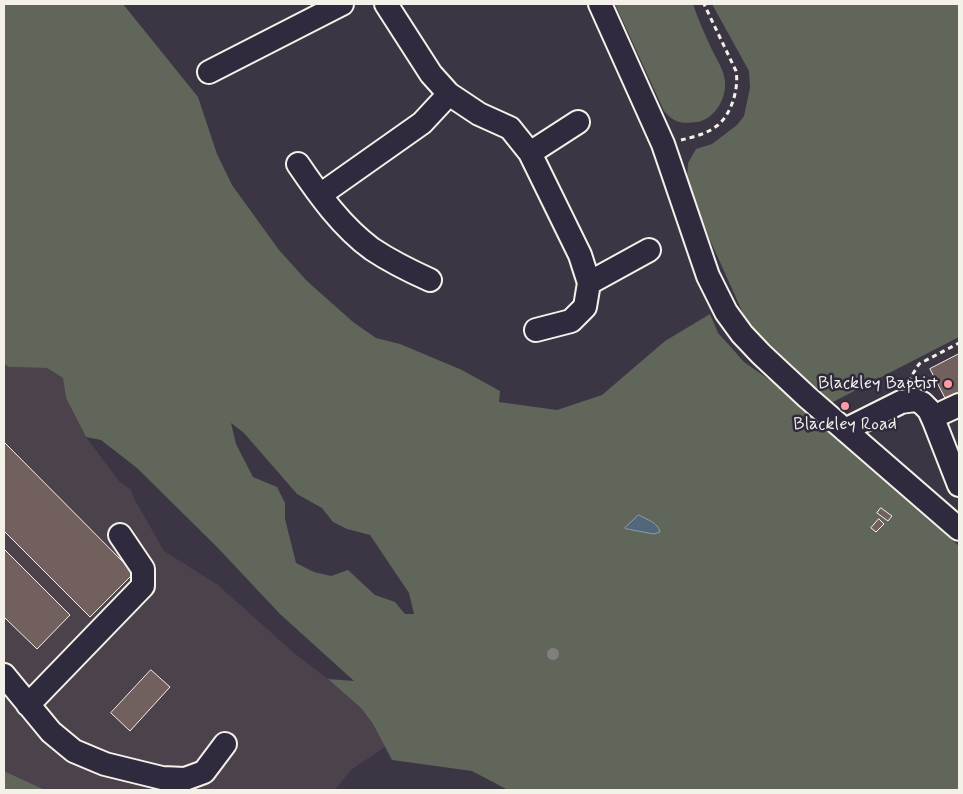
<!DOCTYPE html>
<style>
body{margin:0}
#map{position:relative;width:963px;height:794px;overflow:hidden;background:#3c3544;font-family:Mynerve,sans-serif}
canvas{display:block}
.frame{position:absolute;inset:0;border:5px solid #f4f1e8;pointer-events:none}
</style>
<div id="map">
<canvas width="963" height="794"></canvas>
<div class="frame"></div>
</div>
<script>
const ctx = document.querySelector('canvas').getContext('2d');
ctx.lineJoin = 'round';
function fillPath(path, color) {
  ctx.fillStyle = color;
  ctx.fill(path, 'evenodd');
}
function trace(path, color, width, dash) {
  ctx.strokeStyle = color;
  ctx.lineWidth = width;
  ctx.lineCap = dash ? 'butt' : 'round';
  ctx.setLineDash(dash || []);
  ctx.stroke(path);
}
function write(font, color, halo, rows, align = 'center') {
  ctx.font = font + ' Mynerve,sans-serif';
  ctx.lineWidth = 5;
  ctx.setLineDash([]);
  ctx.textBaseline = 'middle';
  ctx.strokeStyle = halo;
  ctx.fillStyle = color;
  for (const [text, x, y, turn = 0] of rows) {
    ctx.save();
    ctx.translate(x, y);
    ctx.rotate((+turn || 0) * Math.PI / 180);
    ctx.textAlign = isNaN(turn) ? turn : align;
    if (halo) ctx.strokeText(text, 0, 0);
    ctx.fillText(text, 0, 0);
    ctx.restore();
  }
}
const built = new Path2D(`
 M4 364 9 367 47 368 63 378 66 398 86 437 119 481 131 490 135 500 164 551 218 585 294 653 328 679 361 708 373 724 385 747 351 770 335 790H45L4 771Z`);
const green = new Path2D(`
 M4 4H123L198 97 217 154 232 185 279 250 307 281 353 322 376 338 400 344 462 370 500 391 499 402 557 410 602 395 665 341 710 314 718 333 729 345 744 362 774 383 959 546V790H508L472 771 392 760 373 724 361 708 328 679 354 681 280 614 218 548 137 468 101 440 86 437 66 398 63 378 47 368 9 367 4 364ZM231 423 244 433 297 494 322 508 333 522 347 529 370 535 409 593 414 614H405L395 602 375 595 348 570 331 576 314 572 296 563 285 519V503L277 487 253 477 236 444ZM639 516 656 524 654 534 627 529Z
 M615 4H693C698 19 705 35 712 50 717 60 724 70 725 82 726 91 722 103 716 110 711 116 705 121 697 122 682 124 674 123 664 111Z
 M712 4H959V337L831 403 749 324 742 311 710 240 687 178 688 163 696 149 712 144 737 125 744 116 750 88 749 71Z
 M4 771 45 790H4Z`);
const water = new Path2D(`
 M639 515C647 520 658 522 660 532L654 534 627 529 625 528Z`);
const building = new Path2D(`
 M959 354V398L948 404 930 369Z
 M4 442 134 573 90 617 4 531Z
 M881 508 892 516 888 521 877 513Z
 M879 519 884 524 876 532 871 528Z
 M4 549 70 615 37 649 4 617Z
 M151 670 170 687 130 731 111 713Z`);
const path = new Path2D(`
 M681 140C693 137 707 134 718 125 732 113 739 88 736 71L704 4
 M908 382 919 364 959 343`);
const minor = new Path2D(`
 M386 4 431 74 449 94 479 114 510 128 530 153 580 255 589 283 585 307 571 321 536 330
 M600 4 663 144 708 276 726 312 742 334 761 354 807 397 959 529
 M209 72 342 4
 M530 153 578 122
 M298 164C319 195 342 227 372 249 390 261 410 271 430 280
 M320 195 422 123 449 94
 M589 283 649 250
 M944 412 959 405
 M845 430 901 402 915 400 922 403 929 410 934 421 959 485
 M4 675 51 732 74 751 105 764 162 778 185 779 204 772 225 744
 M28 705 143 586V569L120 535`);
const trees = [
 [553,654]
];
const markers = [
 [948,384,5,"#ff9aa2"],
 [845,406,5,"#ff9aa2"]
];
const poiNames = [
 ["Blackley Baptist",938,384],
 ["Blackley Road",845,425,"center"]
];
fillPath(built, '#4c424c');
fillPath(green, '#606659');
fillPath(water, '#51677c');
trace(water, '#929ea7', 1);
fillPath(building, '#72605e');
trace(building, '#f4f1e8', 1);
trace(minor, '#f4f1e8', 26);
trace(path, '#f4f1e8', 3, [5, 4]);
trace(minor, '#2f2a3d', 22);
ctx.fillStyle = '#817e7f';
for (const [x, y] of trees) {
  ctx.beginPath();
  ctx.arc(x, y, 6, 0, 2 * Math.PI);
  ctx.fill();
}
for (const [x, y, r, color] of markers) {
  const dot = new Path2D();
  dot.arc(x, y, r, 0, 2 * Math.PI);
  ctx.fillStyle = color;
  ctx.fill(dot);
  trace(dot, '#2f2a3d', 2);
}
write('18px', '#f4f1e8', '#2f2a3d', poiNames, 'right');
</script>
